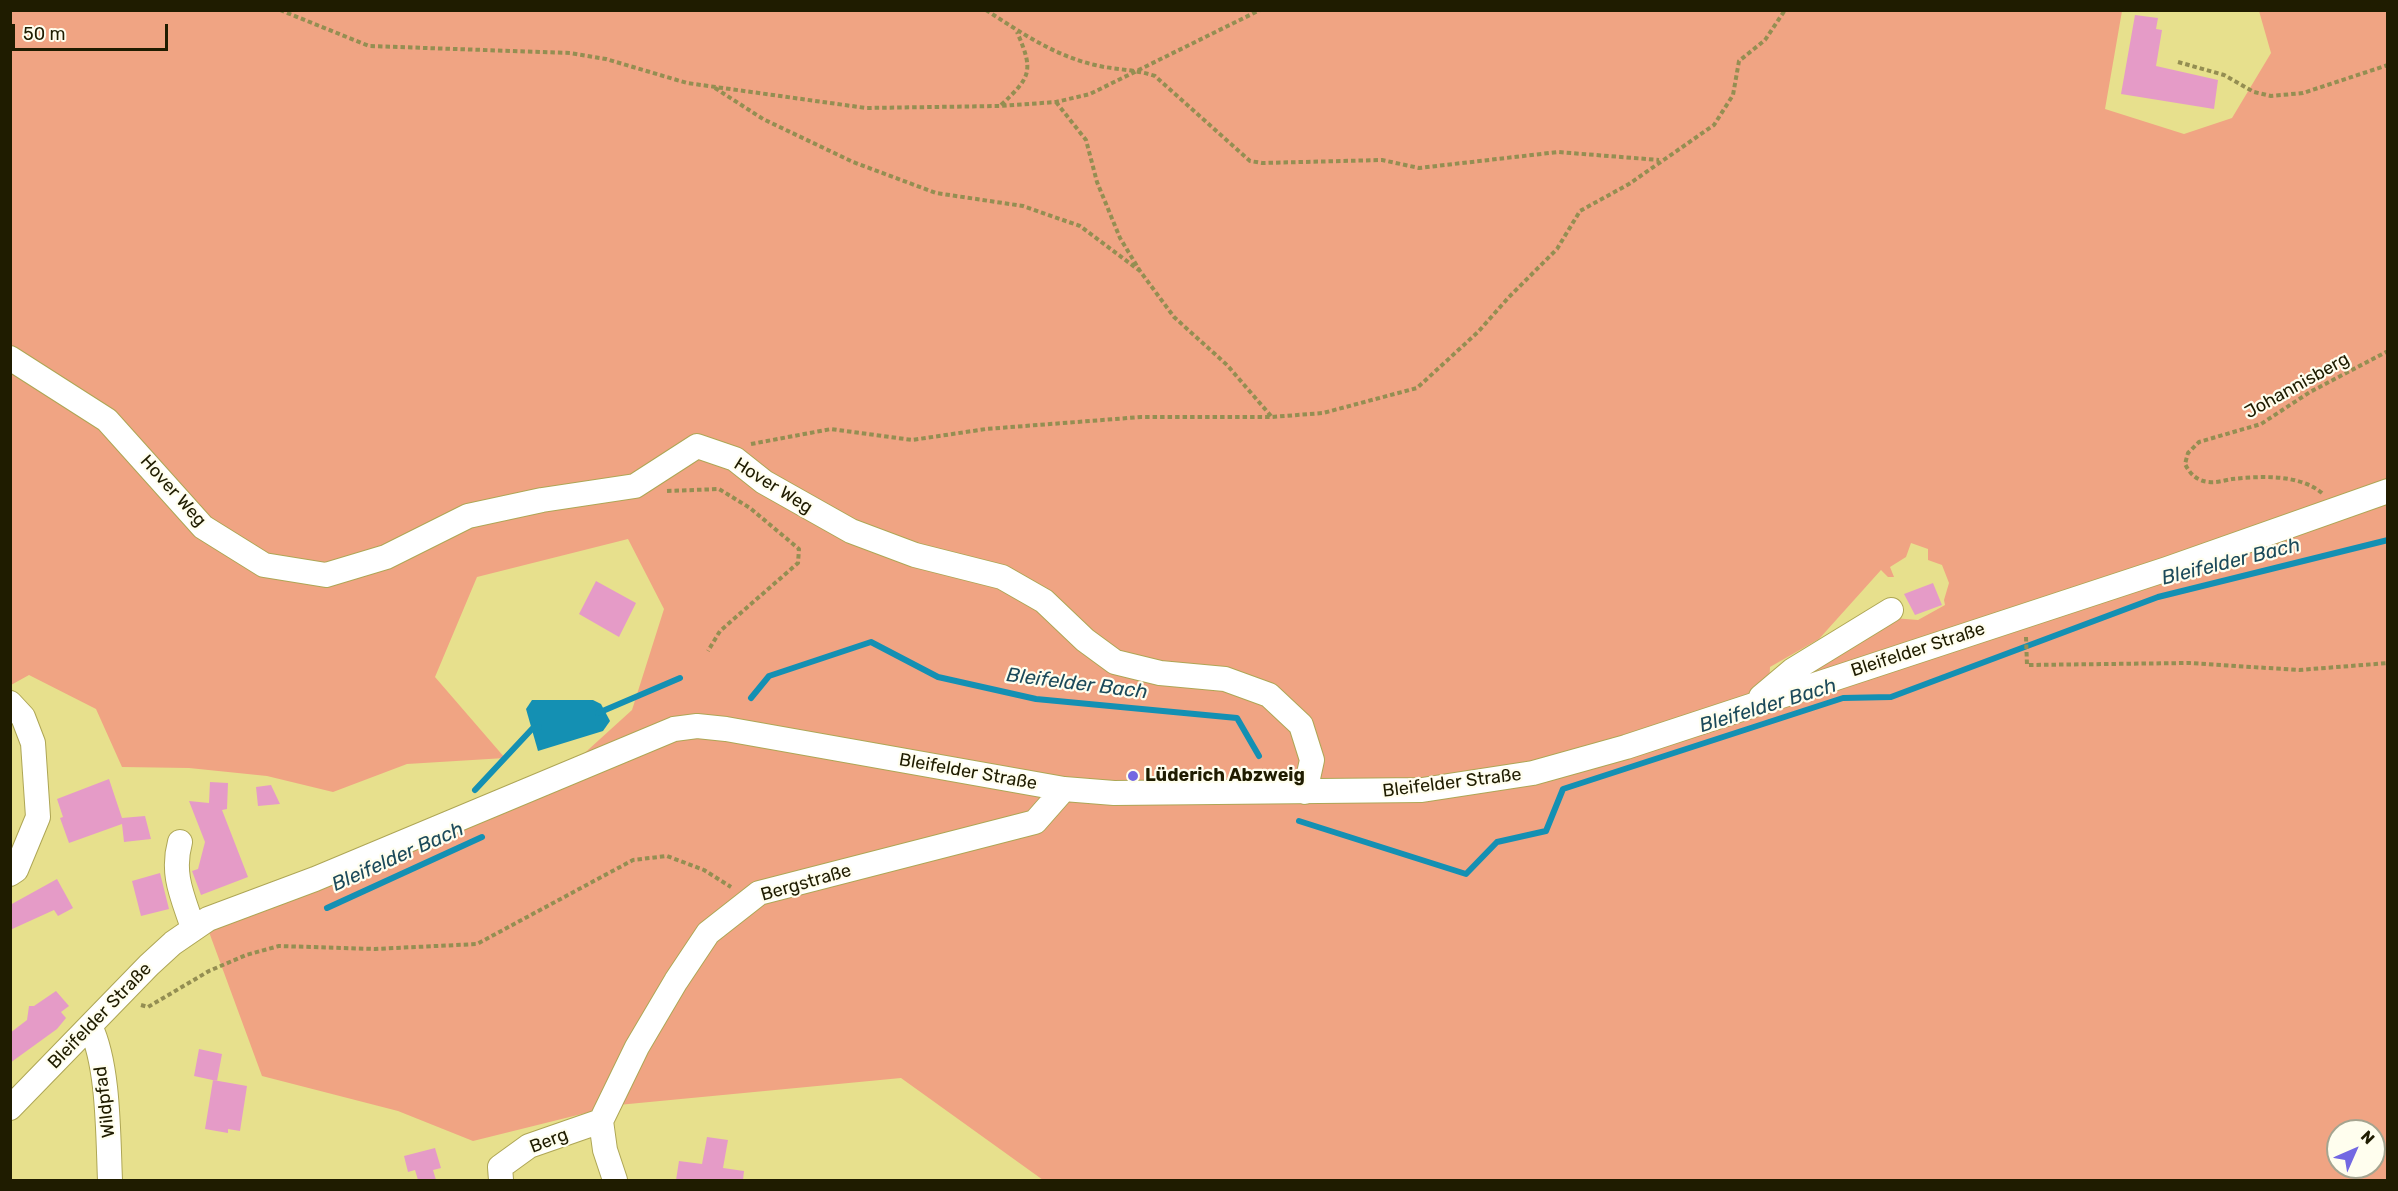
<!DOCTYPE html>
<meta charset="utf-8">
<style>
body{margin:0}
#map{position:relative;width:2398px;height:1191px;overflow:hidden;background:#e7e08d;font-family:Rubik,sans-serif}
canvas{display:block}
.frame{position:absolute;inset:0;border:12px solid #1f1c00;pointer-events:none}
.north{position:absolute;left:2326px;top:1119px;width:60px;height:60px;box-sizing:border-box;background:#fffeee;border:2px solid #a5a48f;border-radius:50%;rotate:45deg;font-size:16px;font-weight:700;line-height:24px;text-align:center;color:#1f1c00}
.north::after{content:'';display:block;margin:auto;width:21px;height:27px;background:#7368e2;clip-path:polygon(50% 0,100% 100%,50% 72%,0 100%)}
.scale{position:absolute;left:12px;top:24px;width:156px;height:27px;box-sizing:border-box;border:3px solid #1f1c00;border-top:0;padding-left:8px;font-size:18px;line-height:21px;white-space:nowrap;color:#1f1c00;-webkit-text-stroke:4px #fffeee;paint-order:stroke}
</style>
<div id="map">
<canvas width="2398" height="1191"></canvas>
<div class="frame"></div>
<div class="north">N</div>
<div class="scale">50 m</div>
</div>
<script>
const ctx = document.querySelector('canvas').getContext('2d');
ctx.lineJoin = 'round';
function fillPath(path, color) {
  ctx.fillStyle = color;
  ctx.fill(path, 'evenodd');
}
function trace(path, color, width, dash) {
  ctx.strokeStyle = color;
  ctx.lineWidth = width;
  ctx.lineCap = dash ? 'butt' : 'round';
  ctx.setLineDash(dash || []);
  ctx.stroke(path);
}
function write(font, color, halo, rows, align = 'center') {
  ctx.font = font + ' Rubik,sans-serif';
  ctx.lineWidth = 4.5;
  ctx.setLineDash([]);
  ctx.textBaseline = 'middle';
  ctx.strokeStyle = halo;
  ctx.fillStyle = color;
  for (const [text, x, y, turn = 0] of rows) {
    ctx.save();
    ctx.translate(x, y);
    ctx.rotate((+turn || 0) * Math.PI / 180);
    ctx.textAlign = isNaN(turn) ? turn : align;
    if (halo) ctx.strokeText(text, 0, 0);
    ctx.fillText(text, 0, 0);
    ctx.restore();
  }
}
const green = new Path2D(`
 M11 11H2122L2105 109 2184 134 2232 118 2271 53 2259 11H2387V1180H1043L901 1078 618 1105 473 1141 398 1111 262 1076 209 932 556 779 632 710 664 609 628 539 477 577 435 677 505 758 407 764 333 792 267 776 189 768 122 767 96 709 29 675 11 685ZM1911 543 1928 549V560L1942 565 1949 583 1944 600 1945 605 1918 620 1893 618 1769 686 1770 667 1819 639 1881 570 1888 577H1894L1890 567 1906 557ZM2338 1131H2374V1167H2338Z`);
const water = new Path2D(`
 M532 700H593L601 704 610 721 603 731 538 751 526 709Z`);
const stream = new Path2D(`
 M751 698 769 676 871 642 938 677 1036 699 1237 718 1259 756
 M598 713 680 678
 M475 790 532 729 539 727
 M1299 821 1466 874 1497 842 1546 831 1563 789 1843 698 1891 697 2158 597 2388 540
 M327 908 482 837`);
const building = new Path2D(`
 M2135 15 2158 18 2156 29 2162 30 2156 66 2218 80 2214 109 2121 94Z
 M596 581 636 603 619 637 579 614Z
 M1933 583 1942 605 1915 615 1904 594Z
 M109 779 122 818 145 816 151 839 124 842 122 824 69 843 60 818 63 817 57 799Z
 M210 782 228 783 227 809 222 810 248 877 201 895 192 871 198 869 205 842 189 801 209 803Z
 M271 785 280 804 258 806 256 787Z
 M160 873 169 909 141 916 132 881Z
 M57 879 73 908 58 916 54 910 10 930V905Z
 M56 991 69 1006 61 1012 66 1018 57 1029 10 1063V1033L27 1020 29 1006H34Z
 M199 1049 222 1054 217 1081 194 1076Z
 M213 1080 247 1086 240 1131 228 1129V1133L205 1129Z
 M707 1137 728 1140 723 1168 744 1171 743 1180H676L679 1161 702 1164Z
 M435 1148 441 1168 433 1170 436 1180H418L415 1170 408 1172 404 1156Z`);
const path = new Path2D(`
 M280 10 369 46 570 53 606 59 687 83 866 108 1000 106 1056 102 1090 94 1260 10
 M986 10C1020 32 1055 56 1095 65 1115 70 1135 69 1155 76L1250 161 1262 163 1382 160 1419 168 1558 152 1659 160
 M2178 62 2224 75 2254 92 2271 96 2303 93 2388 65
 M715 88 763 119 853 162 936 193 1023 206 1080 226 1140 271
 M1056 102 1086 140 1097 182 1120 238 1140 271 1174 317 1227 365 1271 416
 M1001 105C1031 77 1034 71 1017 32
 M751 444 831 429 912 440 986 429 1141 417H1272L1323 413 1417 388 1478 332 1509 297 1557 249 1580 211 1629 184 1714 125 1733 95 1739 61 1765 40 1785 10
 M667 491 719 489 750 508 799 549 798 563 720 631 708 651
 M2322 493C2299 474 2261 476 2232 479 2225 480 2217 483 2209 482 2197 481 2190 474 2185 464L2188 453 2199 442 2261 424 2310 392 2388 351
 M2026 637 2027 665 2189 663 2299 670 2388 663
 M141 1005 148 1007 209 971 246 955 279 946 375 949 477 944 633 860 667 856 704 870 731 887`);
const minor = new Path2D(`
 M10 358 107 420 203 527 264 565 326 575 386 557 468 516 542 500 635 486 697 446 735 459 764 482 851 531 915 555 1002 577 1044 601 1085 640 1115 662 1160 673 1225 679 1269 695 1301 725 1312 760 1305 792
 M1761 697 1793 670 1891 610
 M10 703 23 717 33 743 38 817 16 870 10 874
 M180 842C171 875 183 897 193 928
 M90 1026C109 1065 108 1136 110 1180
 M10 1108 149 965 173 943 208 919 315 879 674 729 697 726 726 729 1064 789 1114 793 1422 790 1533 773 1626 747 2167 569 2388 491
 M501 1180 500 1167 529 1146 601 1121
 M615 1180 605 1150 601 1121 637 1047 676 981 708 933 759 893 1035 822 1064 789`);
const markers = [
 [1133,776,6,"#7368e2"]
];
const streetNames = [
 ["Johannisberg",2297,386,-29],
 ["Hover Weg",773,486,32],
 ["Hover Weg",173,491,48],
 ["Bleifelder Straße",1918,650,-18],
 ["Bleifelder Straße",968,772,10],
 ["Bleifelder Straße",1452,783,-7],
 ["Bergstraße",806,883,-16],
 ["Bleifelder Straße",100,1016,-46],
 ["Wildpfad",105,1102,-97],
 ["Berg",549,1141,-21]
];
const poiNames = [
 ["Lüderich Abzweig",1145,776]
];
const waterNames = [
 ["Bleifelder Bach",2231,562,-14],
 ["Bleifelder Bach",1077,684,7],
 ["Bleifelder Bach",1768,706,-17],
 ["Bleifelder Bach",398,857,-24]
];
fillPath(green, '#f0a483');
fillPath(water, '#1490b3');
trace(stream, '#1490b3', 6);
fillPath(building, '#e59bc7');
trace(minor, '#aea655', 26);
trace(path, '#948e52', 4, [4.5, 3]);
trace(minor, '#fff', 24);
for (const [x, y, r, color] of markers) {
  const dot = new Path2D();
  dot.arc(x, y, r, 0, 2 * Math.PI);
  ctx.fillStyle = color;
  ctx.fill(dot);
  trace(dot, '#fffeee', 2);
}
write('18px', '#1f1c00', '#fffeee', streetNames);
write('bold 18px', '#1f1c00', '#fffeee', poiNames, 'left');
write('italic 20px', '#1c4a5a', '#fffeee', waterNames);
</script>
